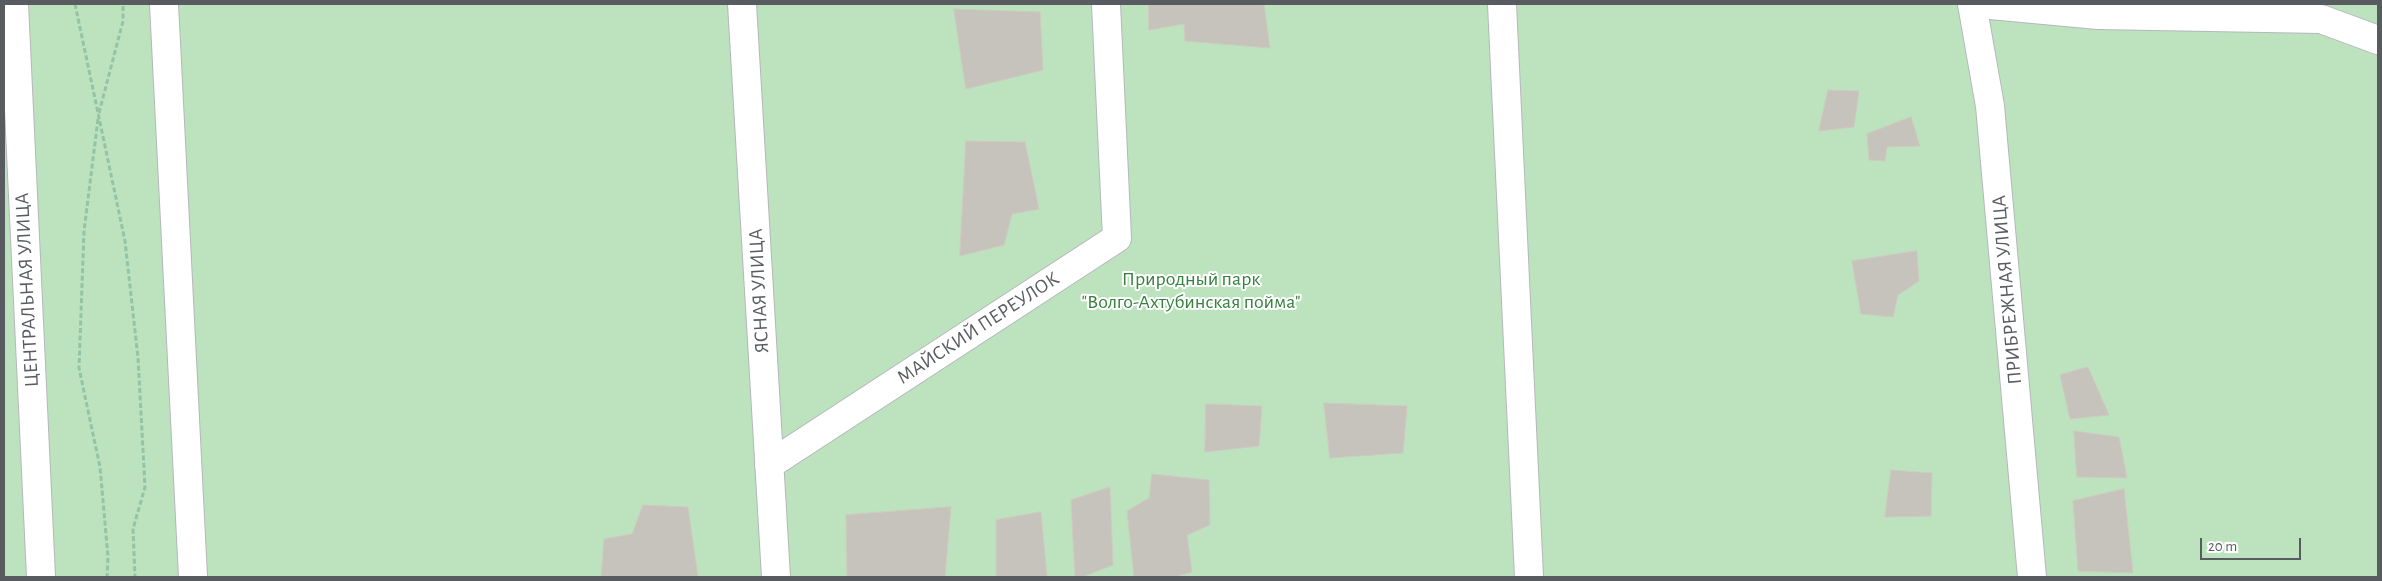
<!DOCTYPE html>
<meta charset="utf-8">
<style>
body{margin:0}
#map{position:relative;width:2382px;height:581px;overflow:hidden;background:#ebe9df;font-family:"Alegreya Sans",sans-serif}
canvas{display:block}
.frame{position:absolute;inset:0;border:5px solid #585b60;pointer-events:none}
.scale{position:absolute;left:2200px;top:538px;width:101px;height:22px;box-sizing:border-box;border:2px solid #585b60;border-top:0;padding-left:6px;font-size:15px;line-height:18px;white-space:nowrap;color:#585b60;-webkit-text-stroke:4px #fff;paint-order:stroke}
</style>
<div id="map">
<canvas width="2382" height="581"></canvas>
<div class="frame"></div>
<div class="scale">20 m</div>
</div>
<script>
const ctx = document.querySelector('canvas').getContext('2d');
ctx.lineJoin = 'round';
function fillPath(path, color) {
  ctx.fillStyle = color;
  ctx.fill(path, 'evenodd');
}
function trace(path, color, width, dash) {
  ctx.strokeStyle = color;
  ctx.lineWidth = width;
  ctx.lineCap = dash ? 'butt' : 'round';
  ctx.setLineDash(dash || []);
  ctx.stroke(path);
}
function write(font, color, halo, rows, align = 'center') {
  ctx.font = font + ' "Alegreya Sans",sans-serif';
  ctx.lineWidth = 4;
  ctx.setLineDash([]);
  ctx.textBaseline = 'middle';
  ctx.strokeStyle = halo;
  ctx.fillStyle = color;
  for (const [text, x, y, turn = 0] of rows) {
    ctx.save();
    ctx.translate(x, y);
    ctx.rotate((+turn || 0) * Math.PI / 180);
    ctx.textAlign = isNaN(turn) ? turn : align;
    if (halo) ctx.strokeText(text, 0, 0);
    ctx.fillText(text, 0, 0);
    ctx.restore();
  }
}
const green = new Path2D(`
 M4 4H2378V577H4Z`);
const building = new Path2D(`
 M1149 4H1264L1270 48 1185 41 1184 24 1149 30Z
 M954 9 1040 12 1043 70 966 89Z
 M1828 90 1859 91 1854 127 1819 131Z
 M1911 117 1920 146 1887 147 1885 161 1869 160 1867 134Z
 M966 141 1025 142 1039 209 1012 214 1004 245 960 256Z
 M1917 251 1919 281 1898 295 1893 317 1861 314 1852 261Z
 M2088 367 2109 415 2070 419 2060 375Z
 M1324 403 1407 406 1403 453 1330 458Z
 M1206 404 1262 406 1259 446 1205 452Z
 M2074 431 2119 437 2127 478 2077 477Z
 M1891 470 1932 473 1931 516 1885 517Z
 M1152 474 1209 480 1210 525 1187 535 1192 572 1175 577H1134L1127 511 1149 498Z
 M1110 487 1113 565 1082 577H1075L1071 500Z
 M2124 489 2133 573 2078 571 2073 501Z
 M643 505 688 507 698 577H601L604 539 632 534Z
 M951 507 945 577H847L846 515Z
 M1041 512 1047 577H996V520Z`);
const path = new Path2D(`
 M75 4 125 241 138 358 145 487 133 529 135 577
 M99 113 123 21V4
 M98 119 84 231 79 368 100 467 108 557 107 577`);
const minor = new Path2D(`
 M14 4 41 577
 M164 4 193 577
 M742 4 776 577
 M1502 4 1529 577
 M1972 4 1990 106 2032 577
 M1980 4 2098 15 2321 19 2378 40
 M769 465 1117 238 1106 4`);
const parkNames = [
 ["Природный парк",1191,279],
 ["\"Волго-Ахтубинская пойма\"",1191,302]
];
const streetNames = [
 ["ЦЕНТРАЛЬНАЯ УЛИЦА",27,290,-93],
 ["ПРИБРЕЖНАЯ УЛИЦА",2007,290,-95],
 ["ЯСНАЯ УЛИЦА",759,291,-93],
 ["МАЙСКИЙ ПЕРЕУЛОК",978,328,-33]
];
fillPath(green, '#bce3be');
fillPath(building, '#c6c3bd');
trace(building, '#cfcbbe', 1);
trace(minor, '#b5b7bc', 30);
trace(path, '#95c3a5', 3, [5, 2.5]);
trace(minor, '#fff', 28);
write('20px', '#36813e', '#fff', parkNames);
write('20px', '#585b60', '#fff', streetNames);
</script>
